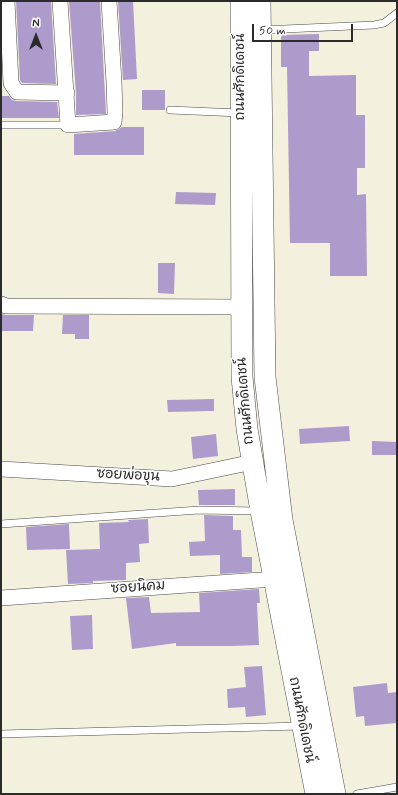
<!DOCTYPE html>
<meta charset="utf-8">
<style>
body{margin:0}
#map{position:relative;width:398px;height:795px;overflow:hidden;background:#f4f0de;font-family:Mynerve,sans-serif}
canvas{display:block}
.frame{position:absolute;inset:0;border:2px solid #2b2b2b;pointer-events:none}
.north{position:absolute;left:16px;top:16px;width:40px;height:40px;-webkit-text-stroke:3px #fff;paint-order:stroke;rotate:0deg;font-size:11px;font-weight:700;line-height:16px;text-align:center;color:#2b2b2b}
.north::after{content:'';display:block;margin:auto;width:14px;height:18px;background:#2b2b2b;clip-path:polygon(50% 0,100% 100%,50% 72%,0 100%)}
.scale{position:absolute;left:252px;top:24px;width:101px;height:18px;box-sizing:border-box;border:2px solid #2b2b2b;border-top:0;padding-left:5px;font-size:12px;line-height:14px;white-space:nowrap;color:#2b2b2b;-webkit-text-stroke:3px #fff;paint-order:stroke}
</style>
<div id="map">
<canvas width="398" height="795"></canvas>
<div class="frame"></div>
<div class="north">N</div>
<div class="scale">50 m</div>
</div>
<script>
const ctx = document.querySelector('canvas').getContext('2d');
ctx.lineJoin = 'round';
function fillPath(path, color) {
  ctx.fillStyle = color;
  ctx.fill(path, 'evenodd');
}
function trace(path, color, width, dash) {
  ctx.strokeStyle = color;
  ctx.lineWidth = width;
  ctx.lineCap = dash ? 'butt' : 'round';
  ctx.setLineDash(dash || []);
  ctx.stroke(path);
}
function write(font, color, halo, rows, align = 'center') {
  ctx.font = font + ' Mynerve,"Playpen Sans Thai",sans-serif';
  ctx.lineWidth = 3;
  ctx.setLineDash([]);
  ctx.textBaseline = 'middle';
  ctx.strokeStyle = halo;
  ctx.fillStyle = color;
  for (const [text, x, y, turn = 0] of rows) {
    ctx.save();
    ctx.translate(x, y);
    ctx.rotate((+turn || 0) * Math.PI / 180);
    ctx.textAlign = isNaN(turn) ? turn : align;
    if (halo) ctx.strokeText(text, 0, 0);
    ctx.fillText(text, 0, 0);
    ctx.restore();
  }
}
const building = new Path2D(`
 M16 1H51L56 84 22 83 20 80Z
 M69 1H100L106 114 76 115V93Z
 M118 1H133L137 79 123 80Z
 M319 34V51H309V76L356 75V115H365V168H357V195L366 194 367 276H330V243H290L287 67H281V35Z
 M142 90H165V110H142Z
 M1 96H9L12 100 17 101 57 102 59 118H1Z
 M122 127H144V155H74V134L115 131Z
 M176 192 216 193 215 205 175 204Z
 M158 263H175L174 294 158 293Z
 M1 314 6 315H34L33 331H1Z
 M63 315H89V339H75V334H62Z
 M214 399V411L168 412 167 400Z
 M349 426 350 441 300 444 299 429Z
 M216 434 218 456 193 459 191 437Z
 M372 441 397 442V455H372Z
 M235 489V505H199L198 490Z
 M204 515 233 516V530H241L242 557H252V572L220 574V555L190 556 189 542 205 541Z
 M148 519 149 543 139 544 140 562 126 563V580L93 581V583L68 584 66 550 100 549 99 523 129 522 128 520Z
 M69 524 70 549 27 550 26 527Z
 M259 589 260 603H257L259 645 232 646H176V643L132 649 126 598 149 597 151 613 200 612 199 593Z
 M92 615 93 649 72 650 70 616Z
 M262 666 266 715 246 717 245 707 228 708 227 689 246 687 244 667Z
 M387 683 388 693 397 692V723L365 726 364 716 356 717 353 687Z`);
const service = new Path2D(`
 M262 30 374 25 384 23 397 13
 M170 110 240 113
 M1 125H68
 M1 524 199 510 259 511
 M1 734 301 726
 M357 794 397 787`);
const minor = new Path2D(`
 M7 1 11 83 17 92 67 93
 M60 1 68 125 114 122 115 113 114 82 109 1
 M1 304 6 306 242 307
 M1 469 172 479 253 462
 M1 598 275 579`);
const secondary = new Path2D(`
 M241 1 242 377 247 429 261 511 316 794
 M260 1 265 377 282 520 335 794`);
const streetNames = [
 ["ถนนศักดิเดชน์",241,77,-90],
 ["ถนนศักดิเดชน์",246,401,-95],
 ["ซอยพ่อขุน",128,476,3],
 ["ซอยนิคม",138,588,-4],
 ["ถนนศักดิเดชน์",301,720,79]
];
fillPath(building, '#ad9ccb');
trace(service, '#494946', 8);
trace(minor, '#494946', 16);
trace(secondary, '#494946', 22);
trace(service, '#fff', 7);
trace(minor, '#fff', 15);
trace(secondary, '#fff', 21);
write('14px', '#2b2b2b', '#fff', streetNames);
</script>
